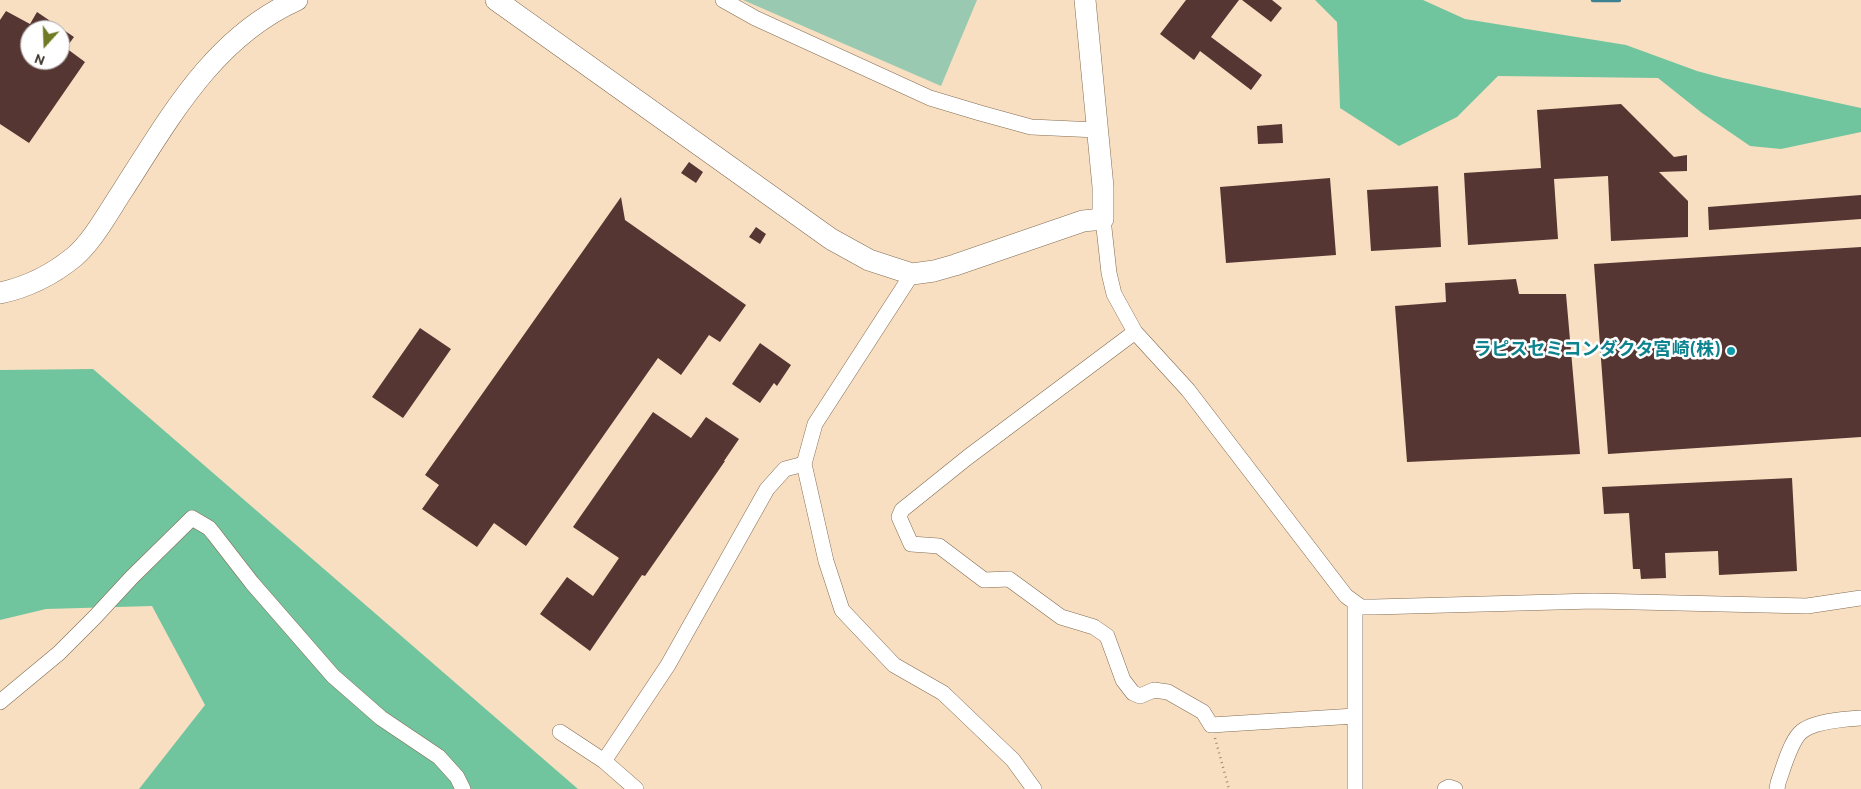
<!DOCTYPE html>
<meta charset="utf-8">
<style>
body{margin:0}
#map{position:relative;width:1861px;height:789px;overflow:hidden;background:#f8dfc2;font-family:Overpass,sans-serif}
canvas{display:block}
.north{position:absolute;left:20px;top:20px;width:50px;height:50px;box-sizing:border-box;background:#fff;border:1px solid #b0aca8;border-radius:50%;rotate:200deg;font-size:14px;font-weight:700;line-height:20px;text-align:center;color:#3a3025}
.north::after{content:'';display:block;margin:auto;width:18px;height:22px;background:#707a25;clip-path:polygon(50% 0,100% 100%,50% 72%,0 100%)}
</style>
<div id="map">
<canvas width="1861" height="789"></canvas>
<div class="north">N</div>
</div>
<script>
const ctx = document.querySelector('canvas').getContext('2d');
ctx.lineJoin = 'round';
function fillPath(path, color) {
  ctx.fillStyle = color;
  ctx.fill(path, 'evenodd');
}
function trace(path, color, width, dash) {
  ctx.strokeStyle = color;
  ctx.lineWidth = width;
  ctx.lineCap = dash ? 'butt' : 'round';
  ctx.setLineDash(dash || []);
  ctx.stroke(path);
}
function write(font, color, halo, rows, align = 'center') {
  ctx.font = font + ' Overpass,"Noto Sans JP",sans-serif';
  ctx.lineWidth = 5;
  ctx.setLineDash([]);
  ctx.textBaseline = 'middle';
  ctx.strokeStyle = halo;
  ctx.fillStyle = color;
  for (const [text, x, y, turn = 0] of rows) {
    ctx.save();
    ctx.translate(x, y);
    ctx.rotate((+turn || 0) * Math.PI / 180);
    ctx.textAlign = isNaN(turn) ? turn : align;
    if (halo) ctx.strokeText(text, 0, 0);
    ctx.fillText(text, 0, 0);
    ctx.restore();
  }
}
const green = new Path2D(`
 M743 0H977L941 86Z`);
const forest = new Path2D(`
 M1315 0H1423L1465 19 1626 45 1697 71 1723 78 1861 108V132L1781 149 1750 146 1702 113 1658 78 1498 76 1457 117 1399 146 1340 108 1337 22Z
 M93 369 578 789H139L205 705 152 606 46 609 0 620V370Z`);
const stream = new Path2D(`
 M1593 0H1619`);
const building = new Path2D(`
 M1186 0H1239L1211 37 1262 75 1251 90 1200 51 1194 60 1160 34Z
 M1242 0H1272L1282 8 1271 22Z
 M6 11 30 24 37 12 74 37 66 48 85 62 29 143 0 124V20ZM30 30H60V60H30Z
 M1621 104 1674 157 1687 155V171L1659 172 1688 201V237L1611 241 1608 176 1554 179 1558 239 1468 245 1464 173 1541 168 1537 110Z
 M1282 124 1283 143 1258 144 1257 126Z
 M689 162 703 172 696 183 681 173Z
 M1330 178 1336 255 1226 263 1220 187Z
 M1438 186 1441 247 1371 251 1367 190Z
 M1861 195V219L1709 230 1708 207Z
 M621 197 625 220 746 305 720 342 709 335 681 375 658 358 526 546 494 523 477 547 422 509 439 485 425 475Z
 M756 227 766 234 760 244 749 237Z
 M1861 247V437L1608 454 1594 264Z
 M1516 279 1519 294H1566L1580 454 1407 462 1395 306 1446 302 1445 283Z
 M420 328 451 349 403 418 372 397Z
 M760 343 791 365 777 386 774 383 760 403 732 384Z
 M653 412 691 438 706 417 739 439 724 461H725L645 576 642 575 590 651 540 614 567 577 593 596 619 558 573 527Z
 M1792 478 1797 571 1719 575 1718 551 1665 553 1666 578 1641 579 1640 569H1633L1629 513 1604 514 1602 487Z`);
const path = new Path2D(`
 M1215 738 1229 789`);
const street = new Path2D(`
 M723 0 755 18 930 98 980 113 1031 127 1097 130
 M1103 219 1109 273 1114 294 1135 332 1188 390 1346 596 1361 607H1374L1594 601 1807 606 1861 598
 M912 274 815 424 804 464 826 561 842 610 894 665 943 693 1013 760 1034 789
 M1135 332 968 457 902 510 899 517 911 544 939 546 984 580 1009 579 1061 617 1094 627 1107 636 1123 680 1133 693 1140 696 1154 690 1168 692 1203 712 1211 725 1355 716
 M0 702 59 653 95 617 132 577 192 518 209 528 214 534 252 583 333 676 381 718 439 757 457 777 463 789
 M560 732 604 761 636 789
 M604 761 668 665 767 489 785 469 804 464
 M1355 789V603
 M1445 789 1449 787 1455 789
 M1777 789 1778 783C1783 769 1790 743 1800 733 1812 721 1845 719 1861 718`);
const secondary = new Path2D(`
 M496 0 831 239 869 260 912 274 934 271 955 265 1083 221 1103 219V187L1085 0
 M0 293C28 287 52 275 74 257 93 241 109 211 123 190 170 117 214 37 297 0`);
const markers = [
 [1731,351,5,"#0f9aa8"]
];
const cultureNames = [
 ["ラピスセミコンダクタ宮崎(株)",1721,351]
];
fillPath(green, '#99c9b1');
fillPath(forest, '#70c59e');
trace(stream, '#3d8192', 4.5);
fillPath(building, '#563632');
trace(street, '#826c52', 16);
trace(secondary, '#826c52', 22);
trace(path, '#9a8975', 2.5, [1, 4]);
trace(street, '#fff', 15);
trace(secondary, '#fff', 21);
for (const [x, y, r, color] of markers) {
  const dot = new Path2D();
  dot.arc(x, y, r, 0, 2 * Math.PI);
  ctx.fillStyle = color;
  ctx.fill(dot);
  trace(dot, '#fff', 2);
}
write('bold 18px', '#0d838f', '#fff', cultureNames, 'right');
</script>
